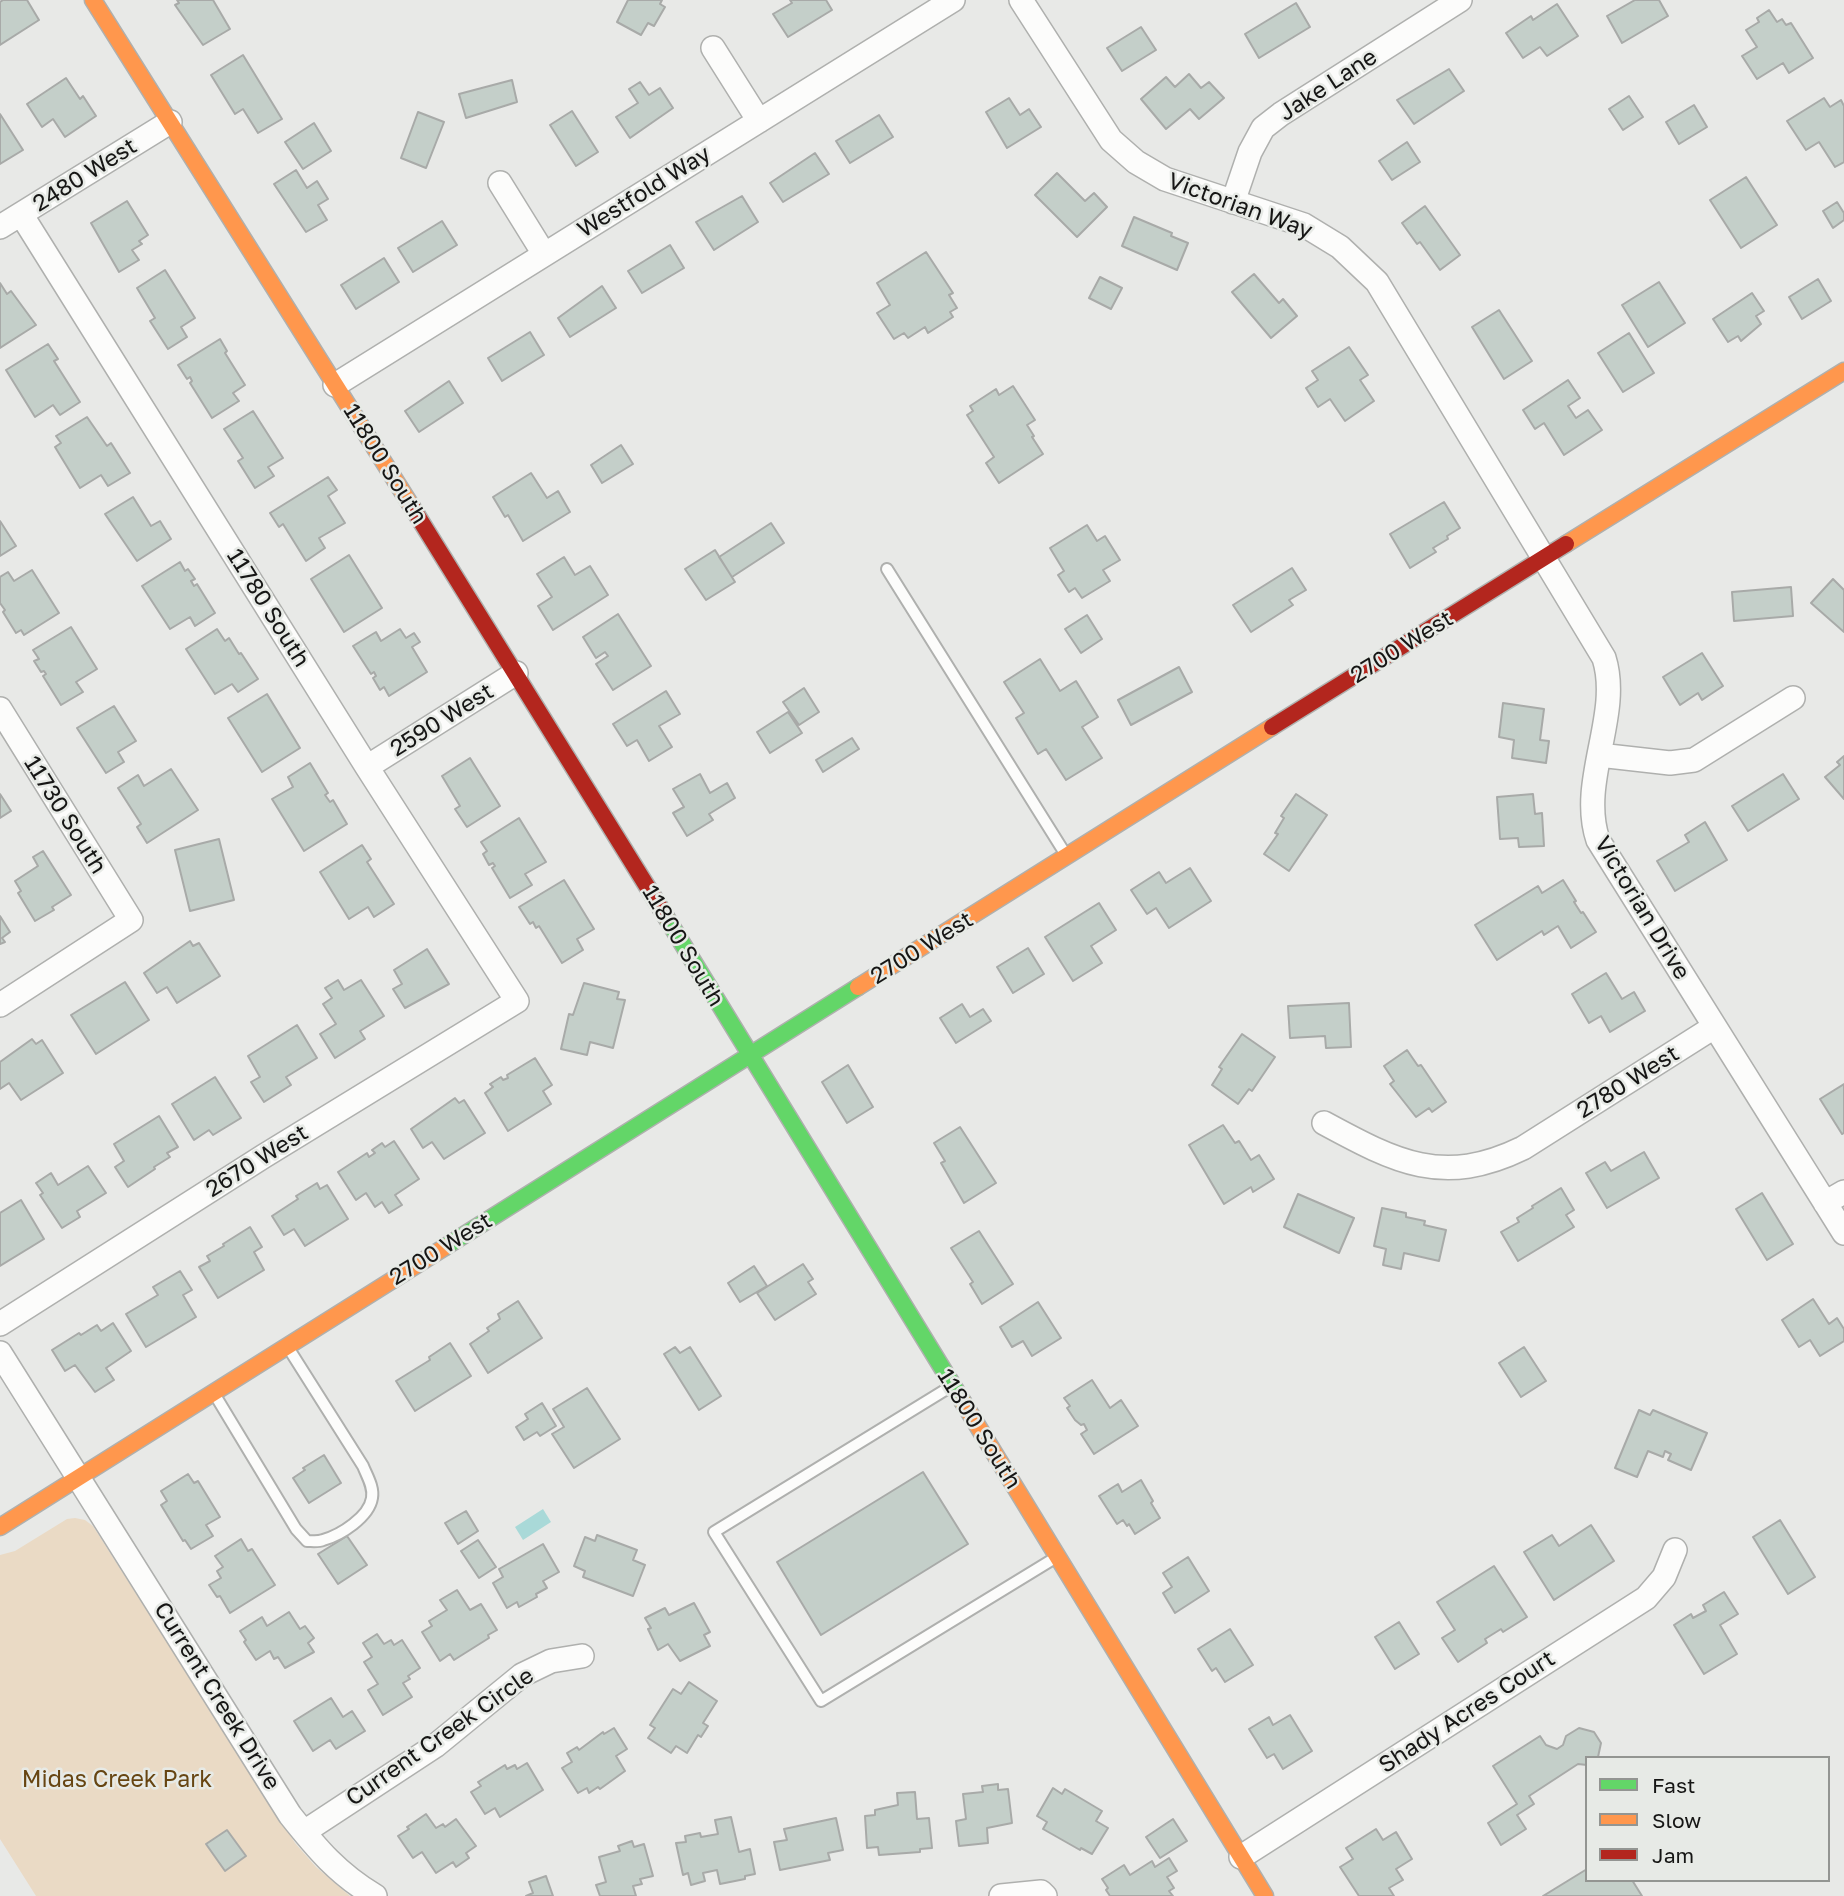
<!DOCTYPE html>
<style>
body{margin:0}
#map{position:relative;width:1844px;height:1896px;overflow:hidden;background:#e8e9e7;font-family:"Golos Text",sans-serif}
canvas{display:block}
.legend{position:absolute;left:1585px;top:1756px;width:245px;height:126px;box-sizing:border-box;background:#e7eae6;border:2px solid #939592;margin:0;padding:9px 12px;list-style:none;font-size:21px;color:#161615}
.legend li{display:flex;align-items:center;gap:14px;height:35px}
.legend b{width:35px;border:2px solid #939592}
</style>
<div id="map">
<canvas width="1844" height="1896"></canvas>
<ul class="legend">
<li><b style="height:9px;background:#63d668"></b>Fast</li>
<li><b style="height:9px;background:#ff974d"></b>Slow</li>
<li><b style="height:9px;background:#b3261e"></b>Jam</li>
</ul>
</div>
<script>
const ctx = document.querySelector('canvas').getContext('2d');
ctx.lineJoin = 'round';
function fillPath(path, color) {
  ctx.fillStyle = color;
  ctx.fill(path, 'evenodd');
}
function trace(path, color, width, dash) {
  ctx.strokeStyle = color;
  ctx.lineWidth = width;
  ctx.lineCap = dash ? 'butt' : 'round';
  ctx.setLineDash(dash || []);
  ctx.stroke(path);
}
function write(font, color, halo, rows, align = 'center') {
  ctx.font = font + ' "Golos Text",sans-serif';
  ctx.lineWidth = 5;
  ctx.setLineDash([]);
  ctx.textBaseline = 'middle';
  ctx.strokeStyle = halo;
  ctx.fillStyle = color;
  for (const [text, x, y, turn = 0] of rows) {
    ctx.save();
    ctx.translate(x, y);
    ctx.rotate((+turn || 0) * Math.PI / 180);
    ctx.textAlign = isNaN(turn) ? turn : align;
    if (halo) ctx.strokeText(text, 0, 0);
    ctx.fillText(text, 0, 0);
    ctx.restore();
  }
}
const green = new Path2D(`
 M75 1518 85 1520 93 1526 295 1843 316 1867 350 1896H36L0 1839V1555L15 1551 67 1519Z`);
const water = new Path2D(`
 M543 1509 551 1522 523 1540 515 1527Z`);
const building = new Path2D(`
 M3 0H27L39 20 0 45V2Z
 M177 0H213L230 29 203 45 175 5 179 3Z
 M628 0H662L660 4 665 7 654 26 648 23 641 35 617 22Z
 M790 0H826L832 10 788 37 773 14 792 3Z
 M1635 0H1659L1668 16 1622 43 1607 16Z
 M1296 3 1310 27 1259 58 1245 34Z
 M1557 4 1578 36 1547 56 1540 47 1523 58 1506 33 1531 16 1533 20Z
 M1769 10 1777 22 1782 19 1786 25 1791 23 1813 58 1789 73 1783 63 1757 79 1742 56 1757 47 1746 30 1759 22 1757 18Z
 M1141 27 1156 50 1122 71 1107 48Z
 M243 55 282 119 258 133 243 109 235 114 211 75Z
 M1449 69 1464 91 1414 124 1397 100Z
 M1189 74 1201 88 1209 82 1224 98 1199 119 1190 109 1166 129 1141 99 1166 77 1175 87Z
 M66 78 80 99 83 96 96 116 65 137 53 119 42 127 27 104Z
 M512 80 517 102 466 118 459 94Z
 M640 82 649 95 660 88 673 108 630 138 616 117 638 103 629 89Z
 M1629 96 1643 117 1623 130 1609 109Z
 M1009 98 1020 115 1029 109 1041 127 1007 148 986 112Z
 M1824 98 1830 107 1841 100 1844 106V162L1835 167 1819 142 1806 150 1787 121Z
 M1694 105 1707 127 1679 144 1666 122Z
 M572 111 598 152 576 166 550 125Z
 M418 112 444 122 426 168 401 158Z
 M0 114 23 150 0 164Z
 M879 115 893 137 850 163 836 141Z
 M314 123 331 151 303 169 285 142Z
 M1407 142 1420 162 1392 180 1379 161Z
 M815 153 829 174 783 202 770 183Z
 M296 170 307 188 317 181 328 199 318 205 327 220 306 232 274 184Z
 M1057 173 1085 201 1094 193 1107 207 1077 237 1035 195Z
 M1746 177 1777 225 1741 248 1710 200Z
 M742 196 758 222 714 250 696 222Z
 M127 201 148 235 139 241 142 244 132 250 139 260 119 272 91 223Z
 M1837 202 1844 213V220L1833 228 1823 211Z
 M1425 206 1460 255 1440 270 1420 242 1417 244 1402 223Z
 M1134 217 1172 233 1171 236 1188 243 1177 270 1122 246Z
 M442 221 457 245 413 272 398 248Z
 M670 245 684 268 642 293 628 271Z
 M926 252 953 293 949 295 957 308 950 312 953 317 928 333 925 327 908 338 904 333 894 339 877 313 890 305 877 283Z
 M384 258 399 282 356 309 341 285Z
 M165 270 195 318 181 327 187 337 168 349 150 321 155 318 137 288Z
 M1254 274 1279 303 1283 299 1297 316 1271 338 1232 292Z
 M1100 277 1122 288 1111 309 1089 298Z
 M1818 279 1831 301 1802 319 1789 297Z
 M1659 282 1685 323 1648 347 1622 305Z
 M0 283 7 294 11 291 36 325 0 348Z
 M602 286 616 308 570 337 558 318Z
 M1752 293 1764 311 1756 316 1761 324 1741 341 1738 336 1728 342 1713 319Z
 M1499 310 1532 361 1504 379 1472 327Z
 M530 332 544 355 502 381 488 358Z
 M1629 333 1654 373 1623 392 1598 353Z
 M220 339 227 351 225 353 245 385 233 393 239 401 212 418 190 383 192 381 190 377 187 379 178 365Z
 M48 344 58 359 54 361 80 402 60 415 53 405 35 417 6 370Z
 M1349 347 1368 375 1360 380 1374 401 1345 421 1330 399 1318 407 1306 388 1318 380 1312 371Z
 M1568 380 1580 398 1568 406 1576 418 1588 410 1602 430 1564 455 1544 423 1535 429 1523 410Z
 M449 381 463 403 419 432 405 411Z
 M1013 386 1035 420 1027 425 1034 436 1032 437 1043 454 999 483 986 463 994 457 967 415 973 411 970 406 996 389 999 395Z
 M253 411 283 458 268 467 274 476 255 488 238 461 243 458 224 429Z
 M87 417 107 446 111 443 130 473 108 486 101 475 80 488 55 447 61 443 56 436Z
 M621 445 633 464 602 483 591 465Z
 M531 473 547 498 558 491 570 512 523 541 508 515 505 517 493 497Z
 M328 477 337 490 328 496 345 523 319 538 325 548 306 561 283 524 279 527 270 513Z
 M133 497 151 526 160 521 171 539 137 561 105 514Z
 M1444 502 1460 528 1447 536 1448 539 1433 548 1436 552 1410 568 1390 534Z
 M0 521 16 546 0 556Z
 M771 523 784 543 732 577 719 557Z
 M1087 525 1097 541 1105 536 1120 560 1103 570 1110 581 1082 598 1075 588 1069 592 1058 575 1064 571 1050 548Z
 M715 550 735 582 706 600 685 569Z
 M349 555 382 608 344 632 311 579Z
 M564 557 575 575 590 566 608 595 553 630 538 606 552 597 537 574Z
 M180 562 185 571 188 569 195 579 191 581 194 586 197 584 215 613 195 626 190 617 170 629 142 586Z
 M1292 568 1306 590 1289 600 1293 605 1251 632 1233 605Z
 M32 570 59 613 24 635 21 630 16 633 3 612 5 610 0 603V577L8 572 14 581Z
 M1833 579 1844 590V632L1811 603Z
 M1791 587 1793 616 1734 621 1732 592Z
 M618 614 651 666 613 690 596 664 608 656 605 652 596 658 583 637Z
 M1087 615 1102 639 1081 653 1065 629Z
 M71 627 97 669 76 682 83 692 61 705 43 676 46 674 44 671 41 672 34 661 39 659 33 650Z
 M217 629 225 641 229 638 239 654 241 653 258 679 238 692 232 684 215 694 186 649Z
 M400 629 406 638 414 633 420 642 412 647 427 672 389 696 384 687 380 690 373 678 376 676 374 672 371 674 353 646 376 632 381 641Z
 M1702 653 1723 686 1702 700 1698 693 1680 705 1663 677Z
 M1040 659 1060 691 1076 681 1098 717 1082 727 1102 758 1066 780 1046 749 1038 754 1016 718 1024 713 1004 682Z
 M1179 667 1192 692 1131 725 1118 700Z
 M804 688 819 712 799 725 783 702Z
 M666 691 680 714 659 726 672 747 649 761 637 740 627 746 613 724Z
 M267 694 300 748 262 772 228 718Z
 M1503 703 1544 709 1540 740 1549 741 1546 763 1512 758 1514 740 1499 737Z
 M114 706 136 741 118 752 124 762 106 773 77 728Z
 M788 712 802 733 770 753 757 732Z
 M852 738 859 749 823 772 816 760Z
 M1844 756V799L1825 777 1840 765 1837 762Z
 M470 758 500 806 467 827 455 809 460 806 442 776Z
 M310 763 328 793 325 795 330 802 333 800 347 824 304 851 272 799 293 787 288 777Z
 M171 769 198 810 147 843 137 827 141 824 118 788 138 775 144 786Z
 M700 774 710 793 727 783 735 798 709 814 713 820 687 836 673 813 684 807 673 789Z
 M1783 774 1799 799 1748 831 1732 806Z
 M0 794 11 811 0 818Z
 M1296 794 1327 815 1289 871 1264 854 1278 834 1275 833 1284 818 1281 816Z
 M1533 794 1535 814 1542 813 1544 846 1519 847 1518 838 1500 839 1497 797Z
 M519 818 546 862 525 874 532 885 510 898 492 868 495 866 493 863 489 865 483 854 487 851 481 842Z
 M1705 822 1727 860 1675 891 1657 861 1689 842 1685 835Z
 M219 839 234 900 190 911 175 850Z
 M362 845 371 859 367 862 394 904 374 917 368 907 349 919 320 872Z
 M43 851 71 895 52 907 54 910 35 921 18 893 21 891 15 881 38 866 33 857Z
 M1190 868 1211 901 1169 928 1156 908 1147 914 1131 890 1159 872 1166 883Z
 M564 880 594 929 577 939 583 950 562 963 539 926 536 928 533 922 530 924 519 907Z
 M1563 880 1576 901 1574 902 1581 913 1583 912 1596 932 1571 948 1558 926 1544 935 1542 931 1497 960 1475 925 1538 886 1542 893Z
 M1099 903 1116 930 1091 946 1102 963 1073 981 1045 937Z
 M0 916 10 932 2 938 5 942 0 944Z
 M190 941 193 946 199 943 220 976 177 1003 167 987 157 993 144 973Z
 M1028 948 1044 974 1013 993 997 967Z
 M427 949 449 984 405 1008 393 989 402 984 394 970Z
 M1606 973 1622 999 1634 992 1645 1011 1610 1032 1601 1016 1589 1023 1572 994Z
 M338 980 344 990 361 980 384 1016 360 1031 365 1039 335 1058 320 1034 336 1024 323 1004 332 998 325 988Z
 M125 982 149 1020 96 1054 71 1015Z
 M584 983 619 992 617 999 625 1000 613 1048 590 1042 587 1055 561 1049 569 1014 573 1015Z
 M1349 1003 1351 1047 1326 1048 1325 1036 1290 1038 1288 1006Z
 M962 1004 970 1017 983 1009 991 1021 956 1043 940 1018Z
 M297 1025 317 1058 286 1077 291 1085 264 1102 251 1082 260 1077 248 1056Z
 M1242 1034 1275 1057 1252 1091 1249 1089 1238 1104 1212 1085 1222 1069 1219 1067Z
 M32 1039 36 1044 42 1040 63 1073 21 1100 9 1083 0 1089V1062Z
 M1407 1050 1418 1066 1421 1065 1446 1102 1432 1112 1429 1108 1416 1117 1390 1084 1394 1081 1384 1066Z
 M535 1058 552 1085 543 1091 551 1104 508 1131 485 1093 493 1087 490 1084 501 1077 503 1080 508 1078 507 1075Z
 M848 1065 873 1107 847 1123 822 1082Z
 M215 1077 241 1118 213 1135 209 1130 194 1140 172 1104Z
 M1844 1084V1133L1842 1134 1820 1099Z
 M455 1098 459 1103 464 1100 485 1133 444 1159 432 1142 423 1148 411 1129Z
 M159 1116 178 1147 167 1153 170 1157 154 1167 155 1169 128 1187 115 1167 124 1161 114 1144Z
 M1223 1125 1235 1143 1239 1141 1251 1160 1259 1155 1274 1179 1253 1192 1251 1187 1224 1204 1189 1145Z
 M960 1127 996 1183 964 1203 941 1163 945 1161 934 1143Z
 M394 1141 419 1179 395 1195 402 1205 389 1213 382 1202 375 1207 366 1193 356 1200 338 1172 367 1153 369 1157 375 1153 372 1150 382 1143 385 1147Z
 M1644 1152 1659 1178 1607 1208 1586 1173 1605 1162 1611 1171Z
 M88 1166 106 1193 77 1211 80 1217 62 1228 40 1195 43 1193 36 1183 51 1173 58 1185Z
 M317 1183 320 1189 327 1185 348 1219 305 1246 294 1229 284 1235 272 1216 298 1199 296 1196Z
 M1561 1188 1574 1210 1566 1215 1574 1227 1518 1261 1501 1232 1519 1222 1517 1218 1533 1208 1532 1206Z
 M1762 1193 1793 1244 1767 1260 1736 1209Z
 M1298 1194 1354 1218 1339 1253 1284 1227Z
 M21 1200 44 1239 0 1266V1213Z
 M1382 1208 1406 1213V1217L1425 1221 1424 1225 1446 1230 1439 1261 1404 1253 1401 1269 1383 1265 1386 1249 1374 1246Z
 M250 1227 262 1247 254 1252 264 1270 218 1298 199 1267 210 1261 207 1256 224 1246 223 1244Z
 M979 1231 1013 1284 982 1304 970 1284 973 1282 951 1248Z
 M803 1264 813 1279 808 1282 816 1294 775 1320 757 1293Z
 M754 1266 767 1286 740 1302 728 1283Z
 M180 1271 192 1290 183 1295 196 1317 146 1347 126 1314 158 1295 153 1287Z
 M1813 1299 1829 1324 1837 1318 1844 1329V1341L1820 1356 1810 1340 1799 1347 1782 1320Z
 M518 1301 542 1338 488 1373 470 1344 489 1331 487 1328 500 1319 498 1314Z
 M1038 1302 1061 1338 1032 1356 1023 1341 1012 1347 1000 1327Z
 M113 1323 131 1351 106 1368 114 1380 95 1392 75 1365 65 1371 52 1350 79 1333 81 1335 97 1325 101 1331Z
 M450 1343 471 1376 415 1411 396 1381 430 1360 429 1357Z
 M675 1347 680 1353 690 1347 721 1396 699 1410 664 1354Z
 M1524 1347 1546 1381 1521 1397 1499 1363Z
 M1092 1380 1110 1408 1121 1400 1138 1426 1094 1454 1081 1434 1087 1430 1084 1424 1081 1425 1075 1420 1067 1408 1070 1406 1064 1398Z
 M587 1388 620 1439 574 1468 552 1434 564 1427 553 1409Z
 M542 1403 556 1426 540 1436 537 1432 524 1440 516 1427 528 1419 525 1414Z
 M1639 1410 1650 1415 1653 1410 1707 1433 1691 1470 1668 1460 1671 1454 1665 1451 1663 1457 1648 1451 1637 1477 1615 1468Z
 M324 1455 341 1483 309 1503 293 1478 305 1470 303 1468Z
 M923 1472 968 1544 821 1635 777 1562Z
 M188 1474 194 1483 198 1481 220 1517 206 1525 213 1536 191 1549 185 1540 183 1541 161 1505 167 1501 161 1491Z
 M1141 1480 1153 1501 1151 1503 1160 1518 1135 1534 1129 1524 1127 1526 1123 1520 1117 1524 1099 1496 1118 1484 1122 1492Z
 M466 1511 478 1531 458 1544 445 1523Z
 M1780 1520 1815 1577 1788 1594 1753 1537Z
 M1591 1525 1614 1561 1554 1600 1524 1552 1552 1535 1559 1546Z
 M597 1535 637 1550 633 1560 645 1565 633 1596 583 1577 585 1571 574 1566 585 1537 595 1541Z
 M347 1536 367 1565 338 1584 318 1554Z
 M241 1539 248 1551 252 1549 275 1585 230 1613 220 1596 217 1597 209 1585 221 1578 217 1571 223 1567 215 1556Z
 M478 1540 496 1567 479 1578 461 1551Z
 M543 1544 559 1572 543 1581 547 1588 536 1594 537 1597 519 1607 517 1602 507 1608 493 1583 503 1577 499 1569Z
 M1188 1557 1209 1591 1175 1613 1163 1593 1172 1587 1163 1573Z
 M1494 1566 1527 1617 1503 1632 1501 1629 1485 1639 1487 1643 1458 1662 1442 1638 1455 1630 1437 1602Z
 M457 1590 470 1610 481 1604 497 1630 488 1635 489 1638 454 1660 450 1654 440 1661 422 1632 432 1626 429 1621 447 1610 440 1600Z
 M1724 1592 1738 1614 1720 1625 1737 1654 1704 1674 1674 1625 1691 1614 1693 1618 1706 1611 1703 1605Z
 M694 1603 710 1632 704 1635 710 1646 680 1661 668 1644 658 1650 648 1629 651 1628 645 1618 665 1608 669 1615Z
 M289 1612 300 1629 305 1626 314 1638 308 1643 314 1652 285 1668 278 1657 274 1659 270 1651 256 1660 244 1642 246 1640 240 1631 262 1617 267 1626Z
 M1399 1622 1419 1654 1395 1669 1375 1637Z
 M1230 1629 1253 1665 1225 1682 1216 1668 1212 1671 1198 1649Z
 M377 1634 384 1644 391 1640 394 1645 402 1640 420 1668 408 1676 410 1679 403 1683 412 1697 383 1715 368 1690 378 1684 364 1662 372 1657 363 1643Z
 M689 1682 717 1701 703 1723 708 1726 701 1737 698 1735 687 1753 676 1746 671 1753 648 1738 655 1728 650 1725 673 1689 681 1694Z
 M331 1698 343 1717 352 1711 365 1731 336 1749 330 1740 313 1751 294 1721Z
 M1290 1715 1312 1751 1283 1769 1274 1754 1267 1758 1249 1729 1269 1717 1273 1725Z
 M614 1728 627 1749 616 1756 625 1771 600 1789 598 1787 589 1793 587 1788 578 1793 562 1768 572 1762 567 1753 577 1747 579 1750 603 1732 604 1734Z
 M1579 1728 1594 1732 1601 1743 1598 1757 1587 1758V1765L1578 1764 1529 1796 1534 1804 1517 1815 1526 1829 1501 1845 1488 1823 1517 1804 1493 1766 1540 1736 1546 1745 1557 1749 1563 1745 1566 1736Z
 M527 1763 543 1790 500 1817 495 1808 485 1814 471 1792 481 1786 478 1782 505 1765 507 1769 515 1765 517 1769Z
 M998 1784V1790L1008 1789 1012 1823 987 1828 988 1843 959 1846 956 1821 966 1819 963 1794 983 1792 982 1786Z
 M1053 1788 1062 1794 1065 1789 1102 1811 1096 1821 1108 1828 1092 1854 1081 1848 1080 1850 1043 1829 1047 1822 1037 1816Z
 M915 1792 917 1819 929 1818 932 1848 920 1849V1852L879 1855 878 1847 867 1848 865 1816 875 1815V1810L898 1805 897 1793Z
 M426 1814 436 1828 443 1824 445 1827 456 1819 476 1846 466 1853 469 1858 456 1867 453 1862 436 1873 422 1852 413 1858 398 1836 409 1829 407 1827Z
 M731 1817 739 1852 750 1849 755 1874 745 1876V1879L720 1884 717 1870 703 1873 705 1881 691 1885 688 1873 683 1875 676 1843 686 1842 685 1836 700 1833 701 1837 718 1834 715 1820Z
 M836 1818 843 1850 828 1853 830 1860 780 1870 774 1842 787 1840 784 1829Z
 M1173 1819 1187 1841 1160 1858 1146 1837Z
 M1376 1829 1383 1840 1396 1832 1412 1859 1396 1869 1403 1880 1389 1888 1394 1896H1359L1340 1867 1353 1859 1346 1848Z
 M227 1830 246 1856 225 1871 206 1844Z
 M632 1841 634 1847 644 1844 653 1876 640 1879 642 1884 633 1886 636 1896H600L596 1885 606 1882 599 1857 620 1851 618 1846Z
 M1169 1858 1177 1871 1167 1877 1174 1888 1169 1891 1173 1896H1110L1106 1890 1108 1888 1102 1879 1124 1865 1130 1875 1152 1861 1155 1867Z
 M1587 1869V1880H1632L1642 1896H1543Z
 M546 1876 553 1896H526L533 1893 529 1882Z`);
const lane = new Path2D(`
 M887 569 1066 855
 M950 1387 714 1532 821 1701 1055 1558
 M215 1395 296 1529 307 1541C312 1541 318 1542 323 1540 341 1535 369 1517 372 1498 374 1487 367 1476 363 1466L289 1349`);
const street = new Path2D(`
 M1021 0 1111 140 1136 162 1165 179 1304 225 1340 247 1377 282 1604 658C1622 715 1578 781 1598 840L1844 1233
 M713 48 759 121
 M500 183 544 254
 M1233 202 1250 152 1263 128 1281 114 1460 0
 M0 227 170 122
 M335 385 953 0
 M0 709 131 920 0 1005
 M1599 755 1670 763 1694 760 1793 698
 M367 767 516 673
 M1324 1123C1396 1162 1443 1187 1523 1148L1714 1027
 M1825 1203 1844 1192
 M0 1324 264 1156 517 1001 367 767 21 214
 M0 1353 290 1815C317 1849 338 1874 375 1896
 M304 1832 435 1746 522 1675 551 1661 582 1656
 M1241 1857 1646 1598 1664 1577 1675 1550
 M1001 1896 1041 1892 1045 1896`);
const fast = new Path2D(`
 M666 917 963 1402
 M445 1247 858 987`);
const slow = new Path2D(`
 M93 0 412 507
 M1566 544 1844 371
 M858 987 1272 727
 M963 1402 1265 1896
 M0 1527 445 1247`);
const jam = new Path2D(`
 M412 507 666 917
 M1272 727 1566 544`);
const streetNames = [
 ["Jake Lane",1328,85,-33],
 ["2480 West",85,175,-32],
 ["Westfold Way",644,192,-32],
 ["Victorian Way",1240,206,20],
 ["11800 South",385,464,58],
 ["11780 South",268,608,58],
 ["2700 West",1402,647,-32],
 ["2590 West",442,720,-32],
 ["11730 South",65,815,58],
 ["Victorian Drive",1642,908,59],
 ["11800 South",683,946,59],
 ["2700 West",922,948,-32],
 ["2780 West",1628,1082,-32],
 ["2670 West",257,1161,-32],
 ["2700 West",441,1249,-32],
 ["11800 South",979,1429,58],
 ["Current Creek Drive",217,1696,58],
 ["Shady Acres Court",1467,1712,-33],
 ["Current Creek Circle",440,1737,-35]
];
const parkNames = [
 ["Midas Creek Park",117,1780]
];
fillPath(green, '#eadac5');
fillPath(water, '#a9d9d8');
fillPath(building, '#c4cfc9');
trace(building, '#a8aaa8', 2);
trace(lane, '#afb0ae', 14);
trace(street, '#afb0ae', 26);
trace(fast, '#afb0ae', 19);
trace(slow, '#afb0ae', 19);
trace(jam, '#afb0ae', 19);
trace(lane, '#fcfcfb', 10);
trace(street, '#fcfcfb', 23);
trace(fast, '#63d668', 16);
trace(slow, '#ff974d', 16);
trace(jam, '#b3261e', 16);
write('23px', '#161615', '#e7eae6', streetNames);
write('23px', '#674512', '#e7eae6', parkNames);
</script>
